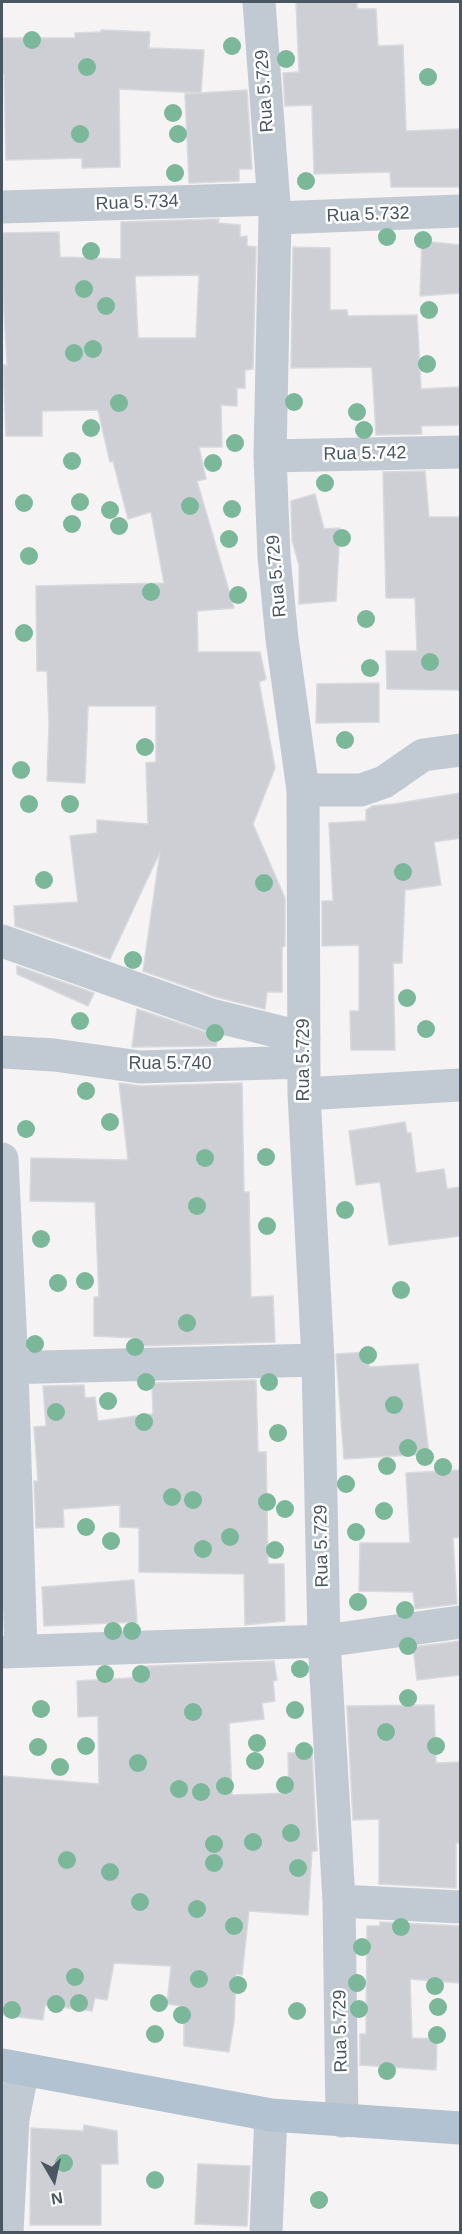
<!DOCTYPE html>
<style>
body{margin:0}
#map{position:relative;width:462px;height:2234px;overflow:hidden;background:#f5f3f3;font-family:Helvetica,sans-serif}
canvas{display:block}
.frame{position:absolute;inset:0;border:3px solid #4a5661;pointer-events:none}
.north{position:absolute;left:24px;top:2150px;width:60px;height:60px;-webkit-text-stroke:4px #fff;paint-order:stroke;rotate:171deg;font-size:16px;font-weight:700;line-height:24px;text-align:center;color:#4a5661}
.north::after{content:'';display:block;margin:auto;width:21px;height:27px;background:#4a5661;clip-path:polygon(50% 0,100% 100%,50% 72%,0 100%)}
</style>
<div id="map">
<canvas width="462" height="2234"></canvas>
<div class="frame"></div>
<div class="north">N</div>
</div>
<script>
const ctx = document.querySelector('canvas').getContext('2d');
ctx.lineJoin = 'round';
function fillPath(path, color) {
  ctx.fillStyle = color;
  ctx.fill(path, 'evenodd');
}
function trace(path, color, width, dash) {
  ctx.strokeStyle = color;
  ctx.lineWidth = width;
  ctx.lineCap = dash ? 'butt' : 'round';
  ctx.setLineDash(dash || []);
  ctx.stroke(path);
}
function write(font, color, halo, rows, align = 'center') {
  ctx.font = font + ' Helvetica,sans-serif';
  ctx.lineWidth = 5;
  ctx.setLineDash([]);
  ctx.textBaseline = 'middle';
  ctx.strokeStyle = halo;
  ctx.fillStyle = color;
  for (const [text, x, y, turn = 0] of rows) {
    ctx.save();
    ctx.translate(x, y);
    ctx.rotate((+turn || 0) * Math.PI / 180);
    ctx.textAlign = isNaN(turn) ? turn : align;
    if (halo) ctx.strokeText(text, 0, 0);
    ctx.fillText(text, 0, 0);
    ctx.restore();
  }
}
const building = new Path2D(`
 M296 2H357V9H376L378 46 403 45 406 131 460 129V187H391L390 172 314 174 312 105 285 106 283 73 299 72Z
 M101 30 150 32 149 48 204 50 201 93 119 89 120 167 82 168V158L6 160 4 74H2V38H75V33L101 32Z
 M247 90 252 169H239V181L189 183 185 94Z
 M219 219 218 223 240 225V237L247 236V246L256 247 253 369 245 370V388H237V406L221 405 222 447H199L206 479 197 481 234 608 197 611 198 652H260L266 679 259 682 275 768 253 824 285 898V946L282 947V992H267L265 1009 216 997 143 971 160 852 110 959 15 926 14 906 78 902 70 836 97 833V820L148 824 146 763 156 762V706H88L85 783 47 781 49 724 47 671H37L36 586 164 583 151 512 128 519 113 461 110 462 98 410 42 411V436H6L3 365H7L2 278V233L59 232 60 257 121 259V222ZM199 275 196 338H138L135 276Z
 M422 241 460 245V293L420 296Z
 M293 247 330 248V310H347L348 316 417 315 421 389 460 387V425L421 426 422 434 376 435 372 367 291 368Z
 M425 471 429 517H460V690L387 689 386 651H417L415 598H386L383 472Z
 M315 494 324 529 340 528 336 601 299 604V565L292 540 291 501Z
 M379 683V722L316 723 317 684Z
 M460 793V838L434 842 441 885 405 890 402 963H393L395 1050H351L350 1011H359V945L322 946V901H333L329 823 366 821V810L372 806 394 804Z
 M17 966 94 993 88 1006 17 974Z
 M137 1009 218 1036 216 1046 132 1047Z
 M119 1083 141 1086 242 1083 244 1192H249L251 1297 273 1296 275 1342 137 1346 136 1338 94 1336V1297H99L95 1202 30 1201 31 1158 128 1160Z
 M405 1122 407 1133H411L416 1173 444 1169 447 1189 460 1187V1236L389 1245 380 1182 356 1185 349 1131Z
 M369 1352V1367L418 1364 429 1454 344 1459 336 1354Z
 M256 1380 258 1452H266L268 1564H284L285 1621 245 1625 244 1574 139 1572V1528L120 1527V1505L63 1509 64 1527 36 1528 34 1481H38L34 1427 46 1426 43 1386 84 1385 85 1398 95 1397 98 1421 153 1414 152 1383Z
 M460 1470V1537L453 1538 457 1604 415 1609 413 1592 359 1591 360 1543H410L406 1473Z
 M134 1580 137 1622 44 1626 42 1587Z
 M460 1641V1675L417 1680 413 1647Z
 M274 1661 277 1680 273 1681 275 1701 262 1703 264 1719 229 1723 232 1795 289 1793 288 1753 312 1752 317 1851H312L308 1915 249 1911 242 1975 236 1974 234 2022 229 2052 184 2046V2006L167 2004 171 1966 114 1963 107 2000 95 1998 92 2011 45 2005 43 2020 2 2015V1776L99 1784 98 1716 78 1717 77 1681 147 1677 146 1666Z
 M434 1705 436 1763 460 1762V1843H456V1888L379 1884V1819L353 1820 347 1706Z
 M380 1922 460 1926V1983L410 1979 412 2038 437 2039 436 2070 360 2065V2034H366L367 1926H380Z
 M84 2125 117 2131 118 2164H101V2225H30L31 2128 83 2131Z
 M198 2164 250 2166 247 2226 195 2224Z`);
const street = new Path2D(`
 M259 2 275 218 270 456 274 557 282 639 303 790 304 1094 318 1360 324 1641 339 1901 342 2121
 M2 207 273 199
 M275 218 460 211
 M270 456 460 452
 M303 790H361L384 782 423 755 460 750
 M2 941 211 1015 304 1038
 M2 1052 54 1055 140 1067 304 1062
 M304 1094 460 1085
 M2 1159 12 1368 21 1651
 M2 1368 318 1360
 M2 1652 324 1641 460 1622
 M339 1901 460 1907
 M7 2232 13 2119 23 2069
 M266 2232 271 2115`);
const primary = new Path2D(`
 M2 2065 271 2115 460 2128`);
const trees = [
 [32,40],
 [232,46],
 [286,59],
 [87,67],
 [428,77],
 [173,113],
 [80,134],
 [178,134],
 [175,173],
 [306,181],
 [387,237],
 [423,240],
 [91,251],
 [84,289],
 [106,306],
 [429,310],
 [93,349],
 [74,353],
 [427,364],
 [294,402],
 [119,403],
 [357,412],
 [91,428],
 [364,430],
 [235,443],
 [72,461],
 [213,463],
 [325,483],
 [80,502],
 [24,503],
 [190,506],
 [232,509],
 [110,510],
 [72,524],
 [119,526],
 [342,538],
 [229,539],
 [29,556],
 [151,592],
 [238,595],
 [366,619],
 [24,633],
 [430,662],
 [370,668],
 [345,740],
 [145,747],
 [21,770],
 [29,804],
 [70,804],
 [403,872],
 [44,880],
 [264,883],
 [133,960],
 [407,998],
 [80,1021],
 [426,1029],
 [215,1033],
 [86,1091],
 [110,1122],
 [26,1129],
 [266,1157],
 [205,1158],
 [197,1206],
 [345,1210],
 [267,1226],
 [41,1239],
 [85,1281],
 [58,1283],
 [401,1290],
 [187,1323],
 [35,1344],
 [135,1347],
 [368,1355],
 [146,1382],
 [269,1382],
 [108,1401],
 [394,1405],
 [56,1412],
 [144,1422],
 [278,1433],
 [408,1448],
 [425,1457],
 [387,1466],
 [443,1467],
 [346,1484],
 [172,1497],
 [193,1500],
 [267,1502],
 [285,1509],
 [384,1511],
 [86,1527],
 [356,1532],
 [230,1537],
 [111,1541],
 [203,1549],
 [275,1550],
 [358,1602],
 [405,1610],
 [113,1631],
 [132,1631],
 [408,1646],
 [300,1669],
 [105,1674],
 [141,1674],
 [408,1698],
 [41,1709],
 [295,1710],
 [193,1712],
 [386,1732],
 [257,1743],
 [86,1746],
 [436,1746],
 [38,1747],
 [304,1751],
 [255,1761],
 [138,1763],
 [60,1767],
 [285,1785],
 [225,1786],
 [179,1789],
 [201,1792],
 [291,1833],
 [253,1842],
 [214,1844],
 [67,1860],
 [214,1863],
 [298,1868],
 [110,1872],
 [140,1902],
 [197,1909],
 [234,1926],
 [401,1927],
 [362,1947],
 [75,1977],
 [199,1979],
 [357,1983],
 [238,1985],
 [435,1986],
 [79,2003],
 [159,2003],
 [56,2004],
 [438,2007],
 [359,2009],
 [12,2010],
 [297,2011],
 [182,2015],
 [155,2034],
 [437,2035],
 [387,2071],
 [64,2163],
 [155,2180],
 [319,2200]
];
const streetNames = [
 ["Rua 5.729",265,91,-94],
 ["Rua 5.734",137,203,-2],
 ["Rua 5.732",368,215,-2],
 ["Rua 5.742",365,454,-1],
 ["Rua 5.729",277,576,-95],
 ["Rua 5.729",304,1060,-90],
 ["Rua 5.740",170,1064],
 ["Rua 5.729",322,1546,-91],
 ["Rua 5.729",341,2031,-91]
];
fillPath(building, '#cdcfd5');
trace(building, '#d7d9de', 1.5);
trace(street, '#c1cad2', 33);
trace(primary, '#b3c2d1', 33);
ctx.fillStyle = '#7bb799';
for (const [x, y] of trees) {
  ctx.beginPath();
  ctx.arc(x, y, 9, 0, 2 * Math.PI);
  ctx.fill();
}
write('18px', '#4a5661', '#fff', streetNames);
</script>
